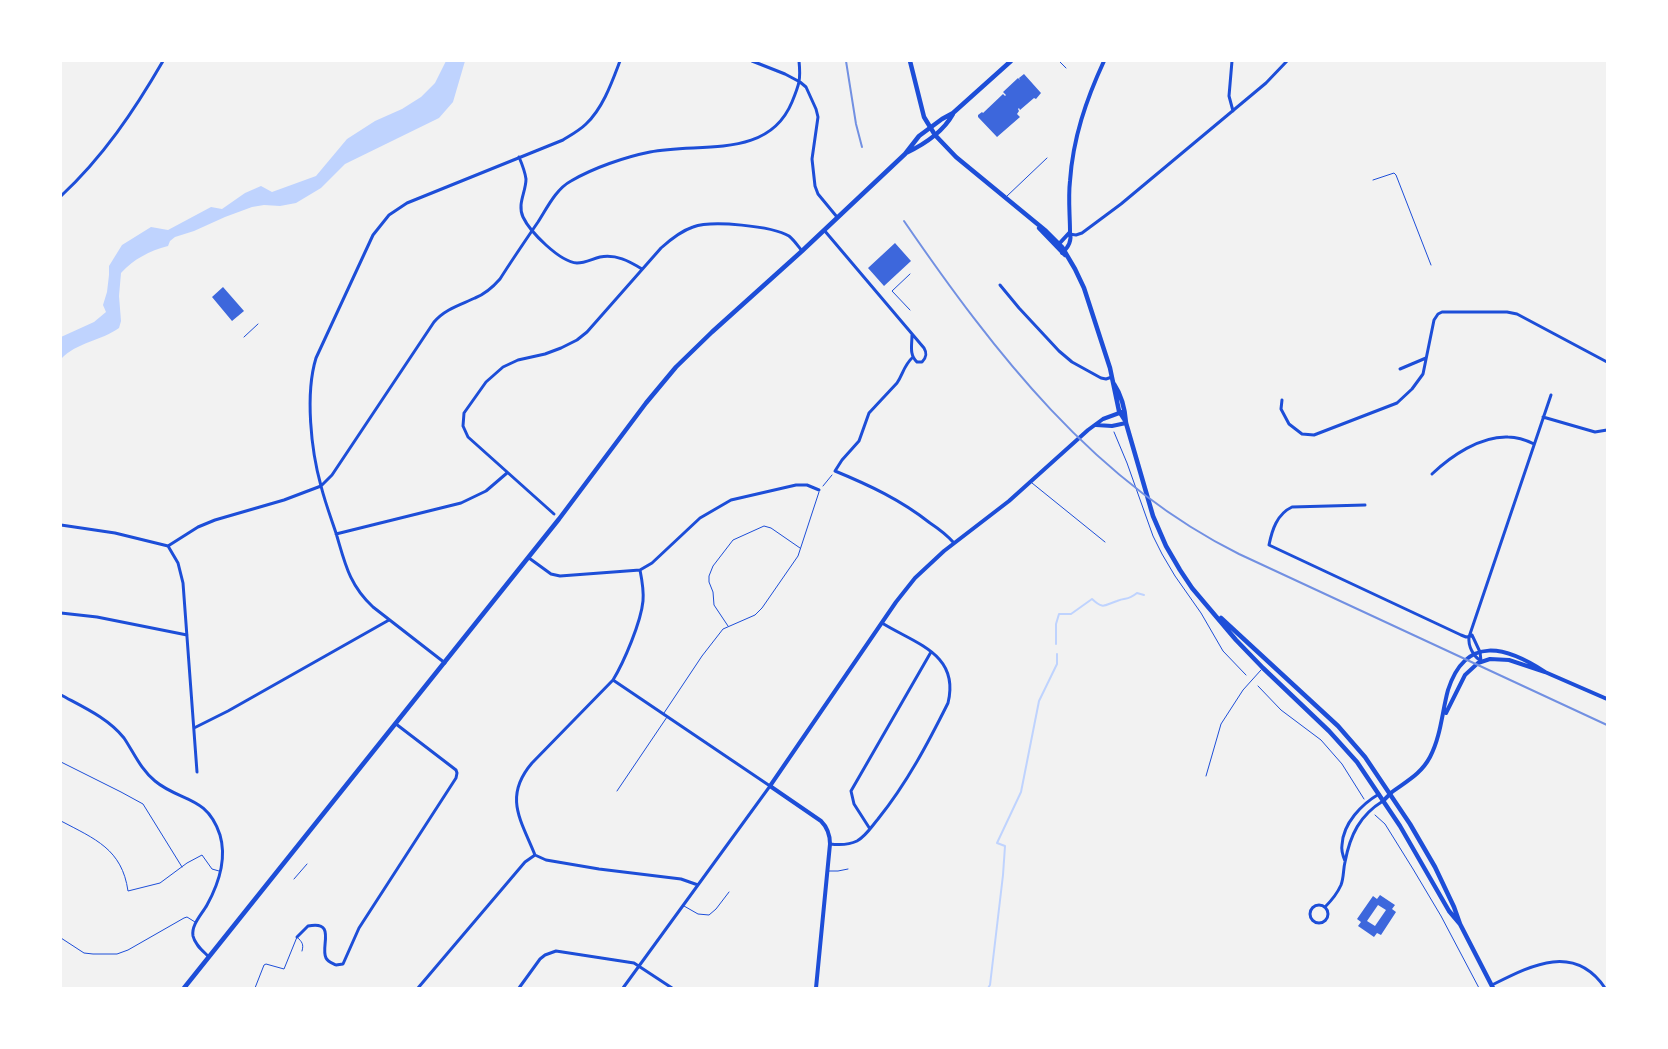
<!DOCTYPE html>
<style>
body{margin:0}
#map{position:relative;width:1668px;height:1049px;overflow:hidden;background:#f2f2f2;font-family:Inter,sans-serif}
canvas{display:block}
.frame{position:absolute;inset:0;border:62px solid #fff;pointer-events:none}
</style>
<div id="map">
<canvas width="1668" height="1049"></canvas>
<div class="frame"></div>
</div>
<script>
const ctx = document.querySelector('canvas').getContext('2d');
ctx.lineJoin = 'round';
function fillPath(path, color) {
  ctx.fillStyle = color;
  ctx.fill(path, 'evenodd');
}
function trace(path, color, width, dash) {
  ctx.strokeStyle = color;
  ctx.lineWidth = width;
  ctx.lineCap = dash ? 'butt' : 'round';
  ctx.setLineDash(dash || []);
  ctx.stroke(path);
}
const water = new Path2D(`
 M446 61H465L453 102 439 118 345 164 321 188 296 203 280 206 264 205 252 207 225 217 194 231 175 237 170 241 168 246C149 251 134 259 121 273L119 296 121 321 119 328C101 341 77 342 61 359V337L94 322 106 312 103 305 107 292 109 275V266L122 245 151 227 168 230 211 207 222 209 245 193 261 186 272 192 316 176 347 139 375 121 402 109 421 97 435 83Z`);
const stream = new Path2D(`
 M1056 644V624L1059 614H1071L1092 599C1104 610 1104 605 1117 601 1127 597 1127 601 1137 593L1144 595
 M988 988 990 985 1003 875 1005 846 997 843 1021 792 1039 701 1057 664V654`);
const building = new Path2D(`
 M1024 74 1041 93 1036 99 1034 98 1020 110 1019 108 1018 109 1019 111 1017 114 1020 117 997 137 978 117V115L982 112 983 113 1003 94 1005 96 1006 95 1003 92 1018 78 1020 80 1019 78Z
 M895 243 911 261 884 286 868 268Z
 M223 287 244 311 232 321 212 297Z
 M1380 895 1395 905 1392 909 1396 912 1381 935 1377 933 1374 937 1358 926 1361 922 1357 919 1373 896 1377 899ZM1378 905 1386 910 1375 926 1367 921Z`);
const path = new Path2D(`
 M1114 432 1127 463 1153 536 1162 554 1175 576 1201 613 1223 651 1246 675
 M823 486 832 475
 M1258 686 1281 710 1321 740 1342 764 1364 799
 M1375 815 1385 824 1413 869 1441 916 1479 988`);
const service = new Path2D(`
 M1059 61 1066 68
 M1373 180 1394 173 1396 175 1431 265
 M1006 197 1047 158
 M910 274 892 291 910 310
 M244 337 258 324
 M1032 483 1105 542
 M728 626 714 605 713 592 709 582V576L713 566 733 540 764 526 771 528 800 548
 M664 713 702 656 723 629 755 615 762 608 798 556 819 492
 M61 762 121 792 143 804 182 867
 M1206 776 1221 724 1243 690 1261 670
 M617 791 667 717
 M61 821C95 839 122 849 128 891L160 883 187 863 202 855 212 869 219 871
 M829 871H838L848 869
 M294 879 307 864
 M684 906 698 914 709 915 716 909 729 892
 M61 938 84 953 93 954H117L128 950 184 918 187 917 195 922
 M255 988 264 965 266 964 284 969 297 937C302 942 304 944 302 951`);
const minor = new Path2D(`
 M752 61 785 74 800 82 806 87 816 109 818 117 812 159 815 186 818 194 837 217
 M1232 61 1229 96 1233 111
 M519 157C522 164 525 172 526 179 526 192 517 204 523 217 530 232 560 262 577 263 585 263 592 259 600 257 616 254 629 261 642 269
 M61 196C103 157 134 111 163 61
 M824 230 924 348C927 353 927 357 922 362H917C909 355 912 345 912 335
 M1069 234 1076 235 1082 233 1121 204 1266 83 1287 61
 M1000 285 1019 308 1059 351 1072 362 1101 378 1106 379 1112 377
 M913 357C904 365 903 374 897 383L869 413 859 441 842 460 835 471C869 485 901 500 930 523 939 529 947 535 954 543
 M1400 369 1426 358
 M1282 400 1281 409 1289 424 1302 434 1314 435 1397 403 1412 389 1423 374 1434 320 1438 314 1442 312H1507L1517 314 1607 362
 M1543 417 1595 432 1607 430
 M1432 474C1451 456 1480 436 1508 437 1517 437 1526 440 1534 444
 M1365 505 1292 507C1277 514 1272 530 1269 545L1461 635 1466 637 1472 636
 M554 514 468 437 463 426 464 413 486 382 503 367 518 360 545 354 561 348 577 340 587 332 661 248C671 239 681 231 693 227 712 220 772 226 789 236 794 240 798 246 802 251
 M61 525 115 533 168 546
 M336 534 461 503 486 491 507 473
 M168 546 198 527 215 520 284 500 321 486 332 475 434 322C445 309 460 305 475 298 485 294 493 287 500 279 512 260 525 241 538 222 547 208 556 189 571 181 593 168 625 157 650 152 700 142 768 160 792 102 799 85 801 80 799 61
 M168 546 178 563 183 583 197 772
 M529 558 551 574 560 576 640 570 652 563 700 518 731 500 796 485H807L819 490
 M61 613 97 617 187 635
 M1472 635 1480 652 1481 661
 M1481 661C1473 656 1468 646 1469 637L1551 395
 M445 663 373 607C349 585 345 563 336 533 331 518 325 502 321 486 311 450 305 394 316 358L373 235 389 215 407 203 563 140C571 135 580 130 586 124 603 108 612 82 620 61
 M613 680 770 786 623 988
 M61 695C83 707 108 718 124 738 134 753 141 770 155 781 180 802 207 795 220 835 227 859 218 885 207 905 202 914 191 925 193 936 195 945 203 951 209 957
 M194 728 228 711 389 620
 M870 829 854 804 851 791 931 652
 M830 844C839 845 849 845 857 841 866 836 872 826 878 819 907 783 928 743 948 703 960 654 916 644 882 623
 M535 855C521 820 503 797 532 763L613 680C624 662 641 622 643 601 644 590 642 580 640 570
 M535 855 546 860 599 869 681 879 698 885
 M1345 861C1343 856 1341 850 1342 845 1343 823 1362 804 1379 794
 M1310 914a9 9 0 1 1 18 0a9 9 0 1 1-18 0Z
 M1325 907C1331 901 1337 894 1341 885 1344 877 1343 870 1345 862 1350 835 1360 815 1383 801
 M297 937 308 926C337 920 320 947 326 958 328 962 332 963 336 965L343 964 359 928 456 778 457 773 456 770 396 724
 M1492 985C1530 966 1574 942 1605 988
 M418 988 525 862 535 855
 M519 988 540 959 545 955 556 951 634 963 672 988`);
const tertiary = new Path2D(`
 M1058 245 1070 232
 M1062 253C1069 247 1072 241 1070 232 1070 215 1068 198 1070 181 1073 138 1086 100 1104 61
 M1096 425 1112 426 1126 423
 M1446 713 1465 675 1478 663 1490 659 1509 660 1545 672 1607 699
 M1384 800C1386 798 1389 795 1392 792 1407 781 1421 774 1430 757 1441 736 1442 712 1448 690 1466 634 1507 647 1545 672
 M816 988 830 844C830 835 828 828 821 821L770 786 896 602 915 578 944 551 1009 501 1088 430 1103 419 1122 412`);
const secondary = new Path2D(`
 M906 153C925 144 943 132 953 114
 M184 988 519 569 559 519 646 403 676 367 712 332 802 251 905 154 919 136 942 119 953 113 1011 61`);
const primary = new Path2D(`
 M910 61 924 117 935 135 956 157 1046 231 1062 247 1075 269 1084 288 1110 368 1119 411 1126 422
 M1039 228 1065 255
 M1114 384C1122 396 1125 409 1126 423L1153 516 1166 546 1180 570 1192 588 1236 640 1263 668 1329 731 1357 762 1400 826 1449 911 1460 924
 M1221 618 1338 726 1365 757 1410 824 1435 867 1454 907 1460 924 1493 988`);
const rail = new Path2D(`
 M846 61 856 124 862 147
 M904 221C994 352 1094 482 1239 554L1607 725`);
fillPath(water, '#bfd3fe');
trace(stream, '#bfd3fe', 2);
fillPath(building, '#3d67dc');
trace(path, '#1d4ed8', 1);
trace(service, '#1d4ed8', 1);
trace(minor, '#1d4ed8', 3);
trace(tertiary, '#1d4ed8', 4);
trace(secondary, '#1d4ed8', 4.5);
trace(primary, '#1d4ed8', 4.5);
trace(rail, '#7290e2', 2);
</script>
